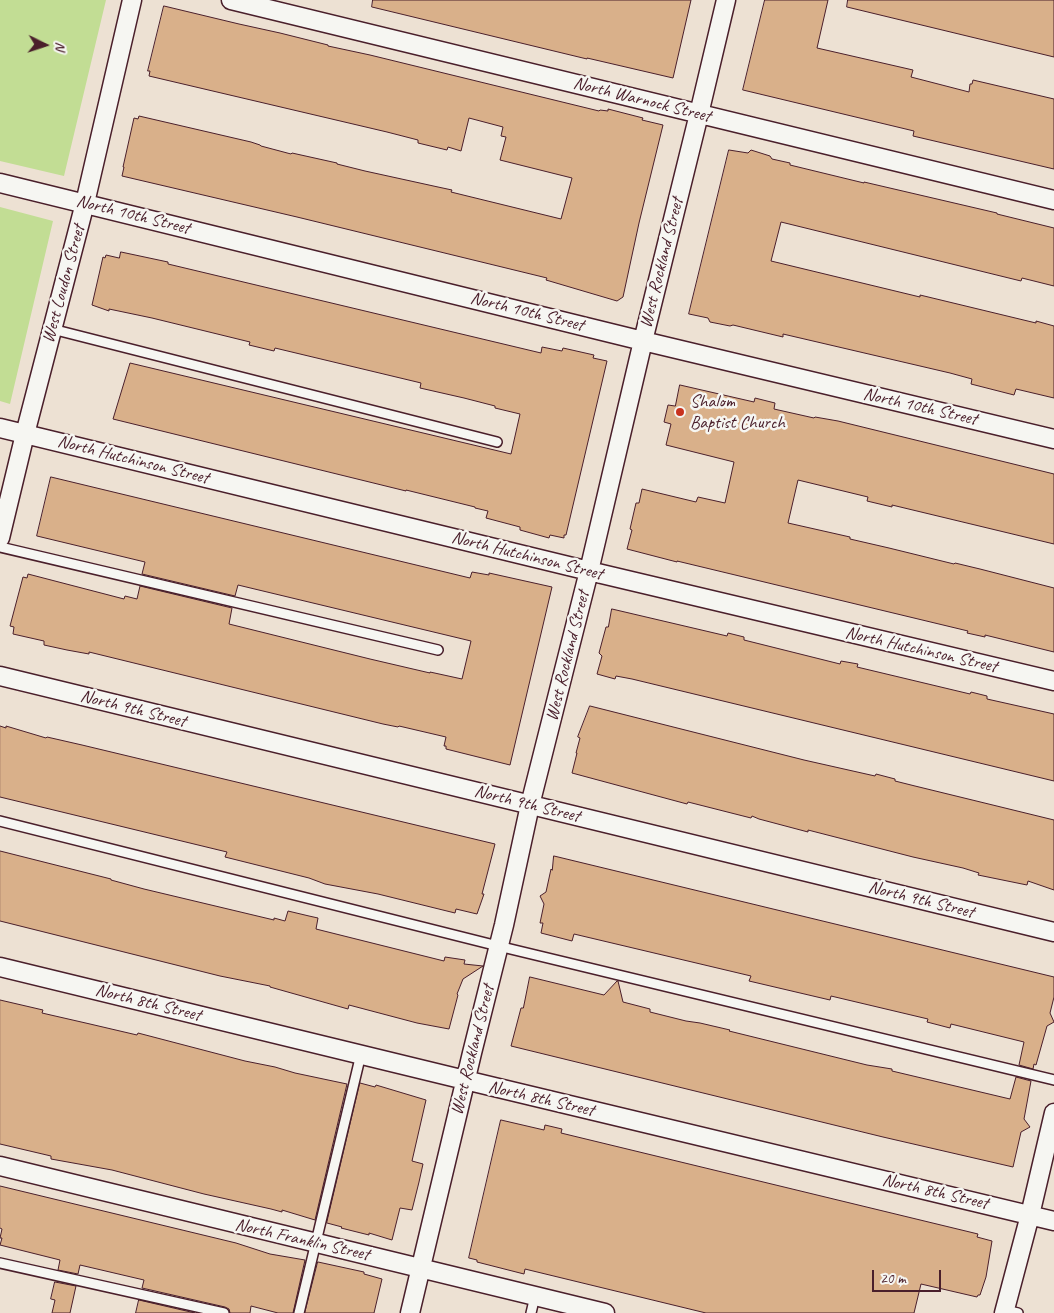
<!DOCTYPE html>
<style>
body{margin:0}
#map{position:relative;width:1054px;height:1313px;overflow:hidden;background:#ede1d3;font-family:Caveat,sans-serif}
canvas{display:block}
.north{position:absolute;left:20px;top:20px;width:50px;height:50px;-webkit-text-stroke:4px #f6f6f2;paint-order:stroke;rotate:94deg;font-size:14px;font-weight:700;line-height:20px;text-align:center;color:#4a1f2b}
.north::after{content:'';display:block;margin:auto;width:18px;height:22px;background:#4a1f2b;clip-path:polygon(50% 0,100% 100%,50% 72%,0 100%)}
.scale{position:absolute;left:872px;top:1270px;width:69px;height:22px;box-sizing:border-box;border:2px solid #4a1f2b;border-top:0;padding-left:6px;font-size:15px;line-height:18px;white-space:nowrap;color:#4a1f2b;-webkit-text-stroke:4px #f6f6f2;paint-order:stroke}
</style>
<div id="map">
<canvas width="1054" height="1313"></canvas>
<div class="north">N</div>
<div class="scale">20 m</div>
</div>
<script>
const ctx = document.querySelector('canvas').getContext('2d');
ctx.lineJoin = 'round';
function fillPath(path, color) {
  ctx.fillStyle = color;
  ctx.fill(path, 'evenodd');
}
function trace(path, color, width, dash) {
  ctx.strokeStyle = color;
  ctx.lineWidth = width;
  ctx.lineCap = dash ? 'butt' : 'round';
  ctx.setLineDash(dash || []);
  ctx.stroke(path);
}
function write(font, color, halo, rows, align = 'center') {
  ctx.font = font + ' Caveat,sans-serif';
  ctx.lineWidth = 5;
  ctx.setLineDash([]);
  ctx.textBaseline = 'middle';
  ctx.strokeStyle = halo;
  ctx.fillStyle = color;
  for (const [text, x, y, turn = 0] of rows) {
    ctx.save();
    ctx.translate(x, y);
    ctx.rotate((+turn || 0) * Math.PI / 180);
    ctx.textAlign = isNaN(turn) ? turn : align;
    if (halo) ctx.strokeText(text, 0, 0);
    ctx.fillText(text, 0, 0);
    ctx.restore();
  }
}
const green = new Path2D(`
 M0 0H106L64 176 0 161Z
 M0 207 53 221 10 404 0 401Z`);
const building = new Path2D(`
 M373 0H691L673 78 587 58V59L372 7Z
 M765 0H828L817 48 913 70 911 77 969 92 970 84H972L973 80 1054 99V169L913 136 914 131 743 90Z
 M848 0H1054V57L847 7Z
 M164 6 239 24 280 33 328 45V46L370 55 599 111 600 110 608 111V109L643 118 642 120 663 125 639 223 623 297 617 301 546 280 547 278 297 217 122 176 124 167H123L134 118 138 119 139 116 251 142 260 145 261 146 291 154 292 153 337 163V164L365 171 438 187 452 190 451 192 455 193 561 219 572 178 500 160 506 137 501 136 503 127 469 118 461 151 448 147 447 150 418 143V140L387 132 149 76 150 71H148Z
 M729 150 748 153 751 150 770 156 772 159 790 163V165L864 183V182L997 213V214L1054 228V286L1022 278 1021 281 781 222 771 261 920 297V295L1036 323V321L1054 326V398L1016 389 1014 395 971 384 972 379 950 373 783 334V337L733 325 730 326 710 322 708 318 689 314Z
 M121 252 168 262V264L541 353 542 347 562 351 563 348 594 355 593 358 607 361 566 535H564V538L550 535 549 538 520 530V527L486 518 488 511 475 508V507L406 490V491L113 419 130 363 511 454 520 414 495 408V406L464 398 420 388 421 383 417 382 275 348 274 351 249 345 250 342 152 318 109 309V311L92 305 103 257 105 258 106 255 119 258Z
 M680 385 754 402 755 398 775 403 774 409 814 418 815 417 838 421 1054 474V544L892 505V507L867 501 868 497 798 480 788 523 850 537V539L889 548 954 564 955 563 980 569 1054 588V652L985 635V637L967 633 968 631 677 561V562L627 549 632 530 630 529 636 503H639L642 489 696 502 698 497 725 503 734 462 666 445 671 424 664 422 668 405 675 406Z
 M51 477 470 578 472 572 489 575V573L552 587 510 765 446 749V746H444L446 737 399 726 398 727 383 724 89 652V654L67 650 44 645V641L13 634 14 627 10 626 23 577 27 578 28 574 124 599 125 596 137 599 140 586 232 608 229 624 370 659 430 673V672L462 679 471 641 238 585 235 596 142 574 145 562 37 536Z
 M612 609 727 636 728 633 744 637V640L840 664 841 661 858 664 857 667 970 694 971 692 987 696V699L1054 714V781L632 679 616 676 615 679 597 674 602 656 599 653 606 627H608Z
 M590 706 804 760 875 776 876 774 895 779V781L915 786 1054 820V890L1028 881 1027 885 978 875 979 873 963 868 913 857 808 830V832L759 819 752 816 751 818 688 802 687 804 572 773 577 753H576L580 738 578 737Z
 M0 726 6 728V726L46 738 47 737 82 745 495 844 482 894H484L477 914 456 909 455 913 378 894 325 884 309 878 225 857 227 852 0 797Z
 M0 851 111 879V880L144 889 274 920V918L285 921 288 911 309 916 318 918 316 929 444 961 445 957 465 960 464 964 483 966 463 979 457 994 458 995 449 1029 417 1023 349 1005 348 1009 270 987V986L220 976 0 921Z
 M554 856 1054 977V997L1050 1013 1054 1022 1047 1026 1036 1065 1034 1064 1033 1069 1019 1065 1024 1042 951 1024 950 1028 927 1022 928 1019 831 996 830 1000 749 981 751 976 574 934 572 941 541 933 543 923H540L544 904 540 896 546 892 551 869 552 870Z
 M530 977 604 995 617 981H618L623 1002 650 1009V1012L686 1021 700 1023 730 1030 729 1031 867 1065 892 1069V1071L1010 1099 1016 1077 1031 1081 1024 1119 1030 1127 1021 1132 1013 1167 883 1137 511 1046 521 1008H523Z
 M0 1000 43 1010 42 1013 90 1024 137 1035 138 1033 245 1061 275 1067 295 1073 347 1084 315 1220 282 1210V1212L271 1209 204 1194 112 1170 51 1159V1156L0 1144Z
 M360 1083 375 1087 376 1085 426 1100 412 1161 423 1164 419 1182 412 1210 400 1208 392 1240 369 1233V1235L341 1228 342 1227 327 1223Z
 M501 1120 544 1130 545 1125 562 1129 561 1133 978 1234 977 1237 992 1241 986 1277 980 1295H978L977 1297 921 1284 914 1313H706L529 1270 525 1269 524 1274 477 1262V1260L469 1258Z
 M0 1186 236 1243 270 1254 305 1260 293 1313H278L251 1306 250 1313H230L229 1309 225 1307 142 1288 144 1280 80 1265 78 1274 58 1270 60 1260 0 1245 2 1238H0L2 1229 0 1228Z
 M318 1262 364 1272V1274L382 1279 374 1313H305Z
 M55 1282 76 1286 70 1313H52L55 1300 51 1299Z
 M139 1300 195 1313H136Z`);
const lane = new Path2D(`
 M52 329 497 442
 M0 547 438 650
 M0 821 498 946 1054 1080
 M0 1263 224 1313
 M1005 1310 1018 1313
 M299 1313 361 1054
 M531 1313 535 1296`);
const street = new Path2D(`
 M231 0 1054 200
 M0 183 643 341 1054 439
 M0 428 589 571 1054 681
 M0 538 25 434 85 203 132 0
 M0 676 1054 932
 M0 967 465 1080 1054 1221
 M0 1166 605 1313
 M410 1313 472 1053 504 925 530 805 589 571 643 341 699 114 726 0
 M1004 1313 1030 1215 1054 1113`);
const markers = [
 [680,412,5,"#c8321e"]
];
const streetNames = [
 ["North Warnock Street",642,100,14],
 ["North 10th Street",133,215,14],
 ["West Rockland Street",662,263,-76],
 ["West Loudon Street",64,284,-75],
 ["North 10th Street",527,312,14],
 ["North 10th Street",920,407,13],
 ["North Hutchinson Street",133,460,14],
 ["North Hutchinson Street",527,556,14],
 ["North Hutchinson Street",921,650,13],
 ["West Rockland Street",568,656,-76],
 ["North 9th Street",133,709,14],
 ["North 9th Street",527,804,14],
 ["North 9th Street",921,900,14],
 ["North 8th Street",148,1003,14],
 ["West Rockland Street",473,1050,-76],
 ["North 8th Street",541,1099,13],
 ["North 8th Street",935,1192,13],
 ["North Franklin Street",302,1240,13]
];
const poiNames = [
 ["Shalom",690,402],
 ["Baptist Church",690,423]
];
fillPath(green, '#c2dd94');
fillPath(building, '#d9b08a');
trace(building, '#4a1f2b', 1);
trace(lane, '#4a1f2b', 12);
trace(street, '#4a1f2b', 21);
trace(lane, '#f6f6f2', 9);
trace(street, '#f6f6f2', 18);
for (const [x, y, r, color] of markers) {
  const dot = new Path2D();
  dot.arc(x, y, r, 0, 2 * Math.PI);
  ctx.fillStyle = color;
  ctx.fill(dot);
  trace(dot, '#f6f6f2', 2);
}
write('18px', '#4a1f2b', '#f6f6f2', streetNames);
write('18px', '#4a1f2b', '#f6f6f2', poiNames, 'left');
</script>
